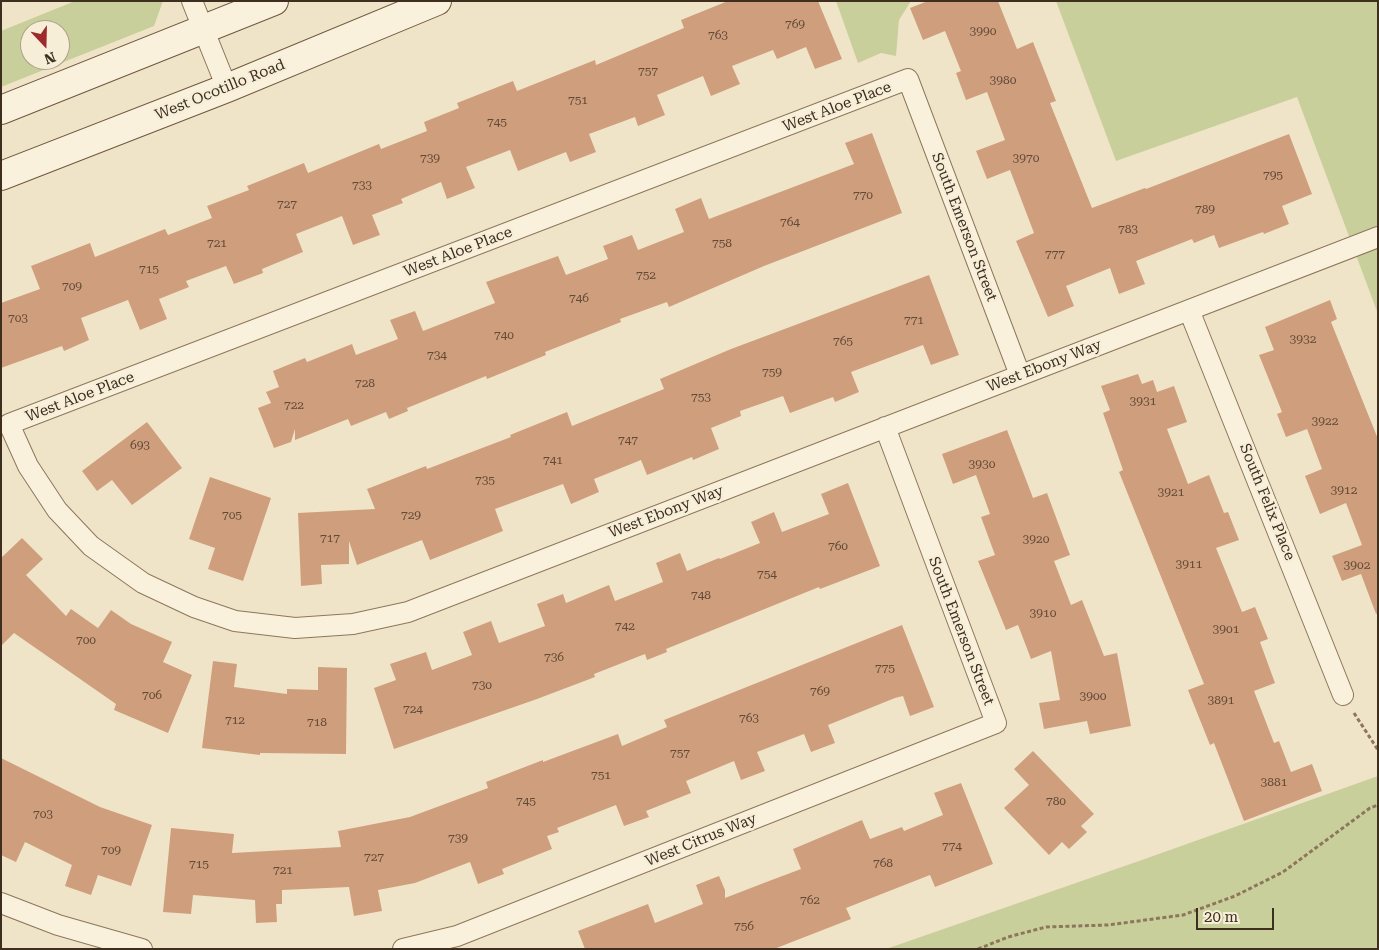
<!DOCTYPE html>
<style>
body{margin:0}
#map{position:relative;width:1379px;height:950px;overflow:hidden;background:#f0e4c8;font-family:"Roboto Serif",serif}
canvas{display:block}
.frame{position:absolute;inset:0;border:2px solid #3d2e20;pointer-events:none}
.north{position:absolute;left:20px;top:20px;width:50px;height:50px;box-sizing:border-box;background:#f7eed8;border:1px solid #ada18e;border-radius:50%;rotate:159deg;font-size:14px;font-weight:700;line-height:20px;text-align:center;color:#3d2e20}
.north::after{content:'';display:block;margin:auto;width:18px;height:22px;background:#9e2a2b;clip-path:polygon(50% 0,100% 100%,50% 72%,0 100%)}
.scale{position:absolute;left:1196px;top:908px;width:78px;height:22px;box-sizing:border-box;border:2px solid #3d2e20;border-top:0;padding-left:6px;font-size:15px;line-height:18px;white-space:nowrap;color:#3d2e20;-webkit-text-stroke:4px #f7eed8;paint-order:stroke}
</style>
<div id="map">
<canvas width="1379" height="950"></canvas>
<div class="frame"></div>
<div class="north">N</div>
<div class="scale">20 m</div>
</div>
<script>
const ctx = document.querySelector('canvas').getContext('2d');
ctx.lineJoin = 'round';
function fillPath(path, color) {
  ctx.fillStyle = color;
  ctx.fill(path, 'evenodd');
}
function trace(path, color, width, dash) {
  ctx.strokeStyle = color;
  ctx.lineWidth = width;
  ctx.lineCap = dash ? 'butt' : 'round';
  ctx.setLineDash(dash || []);
  ctx.stroke(path);
}
function write(font, color, halo, rows, align = 'center') {
  ctx.font = font + ' "Roboto Serif",serif';
  ctx.lineWidth = 5;
  ctx.setLineDash([]);
  ctx.textBaseline = 'middle';
  ctx.strokeStyle = halo;
  ctx.fillStyle = color;
  for (const [text, x, y, turn = 0] of rows) {
    ctx.save();
    ctx.translate(x, y);
    ctx.rotate((+turn || 0) * Math.PI / 180);
    ctx.textAlign = isNaN(turn) ? turn : align;
    if (halo) ctx.strokeText(text, 0, 0);
    ctx.fillText(text, 0, 0);
    ctx.restore();
  }
}
const green = new Path2D(`
 M75 1H163L154 26 1 87V31ZM30 30H60V60H30Z
 M836 1H911L899 20 896 56 881 53 858 63Z
 M1056 1H1378V314L1297 97 1116 161Z
 M1378 776V949H886L1139 861Z`);
const building = new Path2D(`
 M728 1H818L842 59 815 69 806 47 777 59 773 50 732 66 740 84 711 96 703 76 657 95 665 115 638 126 635 117 589 134 596 152 570 162 566 152 518 171 510 150 466 167 475 188 447 199 441 182 401 199 403 203 372 215 380 235 353 245 342 216 296 234 303 252 262 269 263 273 234 284 226 266 186 281 189 287 159 299 167 319 140 330 128 300 81 318 89 340 64 351 62 346 1 368V303L40 289 31 266 90 243 95 257 165 229 168 235 212 218 207 206 249 190 247 186 304 163 308 173 379 144 381 149 427 131 424 122 459 108 457 103 513 81 517 91 595 60 596 65 684 28 681 20Z
 M928 1H998L1017 49 1033 42 1056 101 1050 103 1092 208 1145 188 1146 189 1289 134 1312 194 1282 206 1289 224 1264 234 1263 232 1219 248 1214 235 1194 243 1192 239 1136 261 1145 284 1119 294 1110 268 1066 286 1074 306 1048 317 1016 241 1034 233 1010 170 987 179 976 151 1005 140 987 92 966 100 956 73 961 71 945 31 923 40 910 8Z
 M872 133 902 213 764 266 669 307 667 302 620 319 621 322 545 352 546 355 487 379 486 376 407 408 408 411 389 419 386 412 351 426 348 419 295 440V429L291 442 274 448 258 408 271 403 266 392 279 387 273 371 305 358 307 362 352 344 356 355 398 339 390 320 415 311 423 331 495 303 486 282 558 256 566 275 608 259 603 246 632 235 638 250 684 232 675 209 701 198 709 219 854 164 845 143Z
 M929 275 959 355 931 365 923 345 851 372 859 392 835 402 833 397 790 413 783 396 740 411 741 416 711 428 719 449 693 460 692 457 647 475 641 460 594 479 599 492 571 504 563 484 495 509 503 531 430 560 422 540 357 565 349 541V564L321 565 322 584 301 586 298 513 375 509 367 489 426 466 427 469 511 437 510 435 567 412 572 426 664 389 660 379 731 349Z
 M1330 300 1337 319 1331 322 1378 439V613L1376 614 1361 574 1342 581 1332 556 1362 545 1346 503 1320 514 1305 476 1322 469 1307 429 1286 437 1277 414 1282 412 1259 355 1274 350 1265 327Z
 M1138 374 1142 384 1153 380 1157 392 1174 386 1187 422 1167 429 1188 484 1209 475 1224 513 1228 512 1239 540 1216 548 1242 612 1255 607 1268 639 1260 642 1275 683 1254 691 1274 743 1279 741 1291 772 1312 764 1322 791 1244 821 1214 743 1210 745 1188 690 1204 684 1119 472 1123 470 1103 413 1110 410 1101 386Z
 M147 422 182 468 132 505 112 480 97 491 82 471Z
 M1007 430 1033 498 1047 493 1070 555 1054 561 1071 605 1082 600 1104 656 1117 653 1131 726 1090 734 1087 721 1044 729 1039 703 1060 700 1051 651 1031 659 1018 625 1006 630 978 561 995 555 981 517 990 514 976 475 953 484 942 454Z
 M210 477 271 498 243 581 208 569 215 548 189 539Z
 M848 483 880 566 820 589 819 587 666 649 667 652 647 660 645 654 594 674 595 677 537 699 394 749 374 688 396 680 390 664 426 652 432 670 472 655 463 632 491 621 499 643 545 626 537 604 563 594 566 603 609 585 615 601 663 582 656 563 680 553 687 571 719 558 720 559 760 543 751 522 774 512 782 532 829 514 821 494Z
 M22 538 43 559 26 575 66 616 71 609 98 628 111 610 131 624 172 642 163 662 192 675 168 733 114 710 116 704 14 633 1 646V558Z
 M902 625 934 707 910 716 903 696 895 698 828 725 835 743 811 752 804 734 757 752 765 771 741 780 734 761 686 781 691 793 646 811 649 817 624 826 616 805 557 828 559 832 547 836 552 849 502 869 504 874 478 884 470 862 415 883 378 890 382 911 354 916 349 887 282 890V904H276L277 922 256 923 255 900 193 895 191 914 163 912 171 828 234 834 232 853 341 847 338 831 410 817 488 788 486 782 543 760V762L618 734 622 746 667 727 664 720Z
 M213 661 237 664 234 687 287 694V689L318 690V667L347 668 346 754 260 753V755L202 748Z
 M1033 751 1094 814 1081 826 1087 832 1069 849 1062 842 1049 855 1004 808 1029 785 1014 769Z
 M1 758 100 807 152 825 131 886 98 875 91 895 65 886 72 865 25 842 16 862 1 855Z
 M961 783 993 864 935 887 930 875 846 908 851 919 774 949H585L578 931 648 904 655 923 703 904 696 885 719 876 725 890V898L769 881 801 869 793 849 862 820 870 839 902 827 904 831 943 815 934 793Z`);
const path = new Path2D(`
 M1354 713 1378 750
 M978 949 1008 937 1046 927 1108 925 1183 915 1235 896 1283 872 1370 808 1378 805`);
const minor = new Path2D(`
 M192 1 227 88
 M1189 310 1343 695
 M1020 375 908 79 9 424 28 466 57 510 91 546 143 583 194 607 235 621 295 628 353 624 408 612C731 487 1055 362 1378 237
 M1 903 58 925 142 949
 M403 949 457 936 996 723 885 427`);
const secondary = new Path2D(`
 M1 110 274 1
 M1 176 227 88 437 1`);
const numberNames = [
 ["769",795,24],
 ["3990",983,31],
 ["763",718,35],
 ["757",648,71],
 ["3980",1003,80],
 ["751",578,100],
 ["745",497,122],
 ["739",430,158],
 ["3970",1026,158],
 ["795",1273,175],
 ["733",362,185],
 ["770",863,195],
 ["727",287,204],
 ["789",1205,209],
 ["764",790,222],
 ["783",1128,229],
 ["721",217,243],
 ["758",722,243],
 ["777",1055,254],
 ["715",149,269],
 ["752",646,275],
 ["709",72,286],
 ["746",579,298],
 ["703",18,318],
 ["771",914,320],
 ["740",504,335],
 ["3932",1303,339],
 ["765",843,341],
 ["734",437,355],
 ["759",772,372],
 ["728",365,383],
 ["753",701,397],
 ["3931",1143,401],
 ["722",294,405],
 ["3922",1325,421],
 ["747",628,440],
 ["693",140,445],
 ["741",553,460],
 ["3930",982,464],
 ["735",485,480],
 ["3912",1344,490],
 ["3921",1171,492],
 ["705",232,515],
 ["729",411,515],
 ["717",330,538],
 ["3920",1036,539],
 ["760",838,546],
 ["3911",1189,564],
 ["3902",1357,565],
 ["754",767,574],
 ["748",701,595],
 ["3910",1043,613],
 ["742",625,626],
 ["3901",1226,629],
 ["700",86,640],
 ["736",554,657],
 ["775",885,668],
 ["730",482,685],
 ["769",820,691],
 ["706",152,695],
 ["3900",1093,696],
 ["3891",1221,700],
 ["724",413,709],
 ["763",749,718],
 ["712",235,720],
 ["718",317,722],
 ["757",680,753],
 ["751",601,775],
 ["3881",1274,782],
 ["745",526,801],
 ["780",1056,801],
 ["703",43,814],
 ["739",458,838],
 ["774",952,846],
 ["709",111,850],
 ["727",374,857],
 ["768",883,863],
 ["715",199,864],
 ["721",283,870],
 ["762",810,900],
 ["756",744,926]
];
const streetNames = [
 ["West Ocotillo Road",220,90,-22],
 ["West Aloe Place",837,107,-21],
 ["South Emerson Street",964,227,69],
 ["West Aloe Place",458,252,-21],
 ["West Ebony Way",1044,366,-21],
 ["West Aloe Place",80,397,-21],
 ["South Felix Place",1267,502,68],
 ["West Ebony Way",666,512,-21],
 ["South Emerson Street",961,631,69],
 ["West Citrus Way",701,840,-22]
];
fillPath(green, '#c9cf9b');
fillPath(building, '#cf9f7d');
trace(minor, '#8d765c', 22);
trace(secondary, '#6f573f', 30);
trace(path, '#8d765c', 3, [4, 2.5]);
trace(minor, '#faf1dc', 20);
trace(secondary, '#faf1dc', 28);
write('12px', '#624a37', null, numberNames);
write('15px', '#3d2e20', '#f7eed8', streetNames);
</script>
